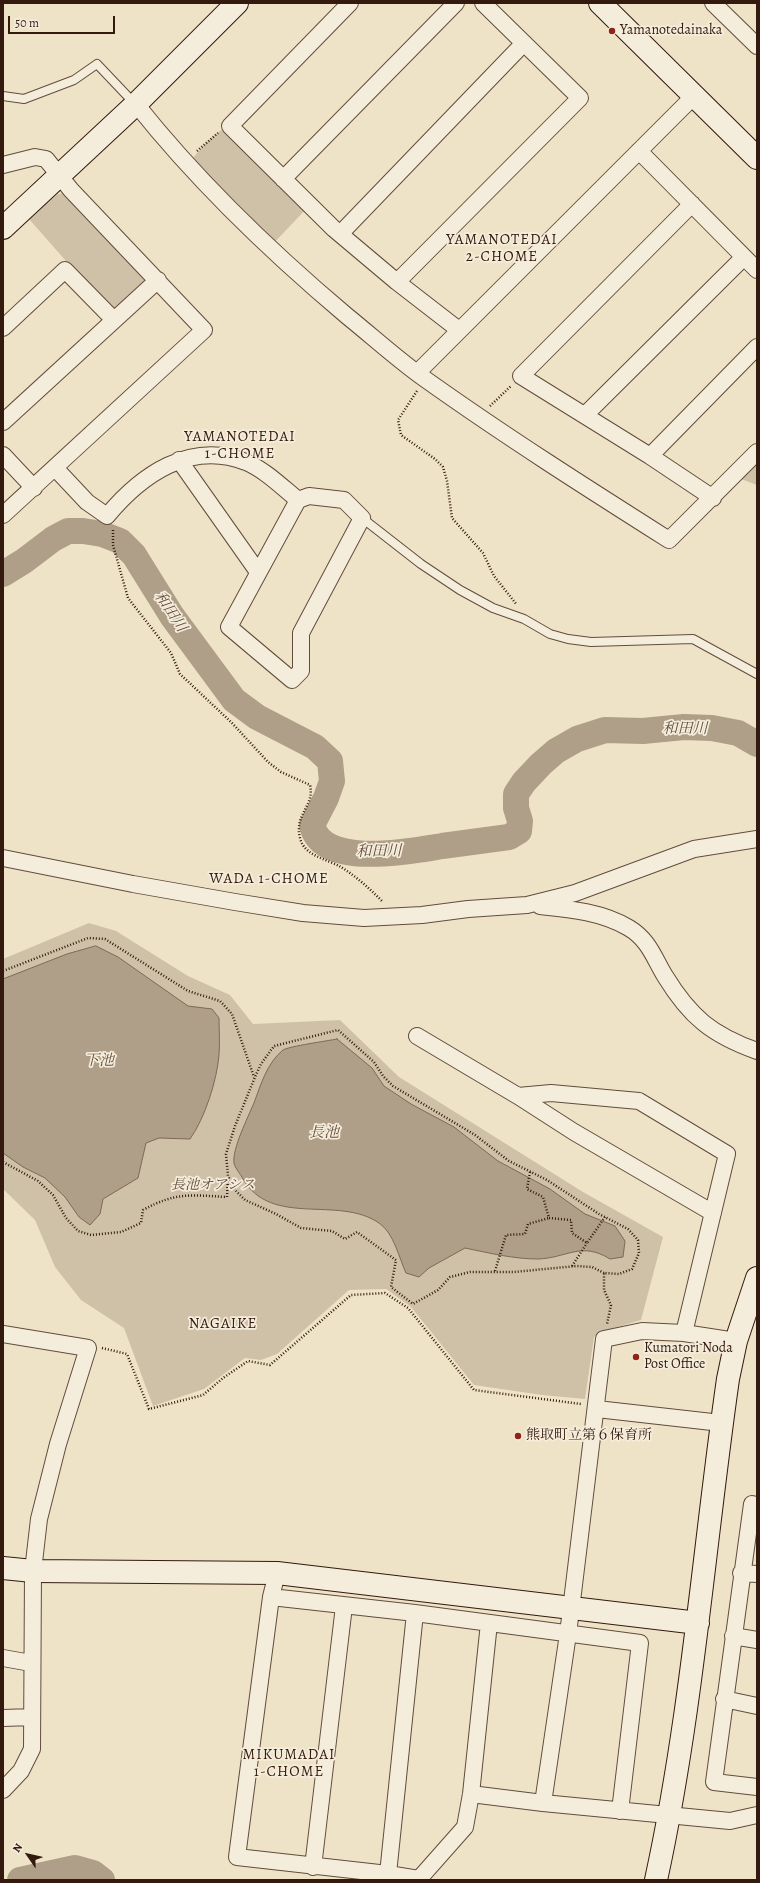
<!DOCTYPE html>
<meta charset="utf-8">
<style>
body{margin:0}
#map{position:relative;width:760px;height:1883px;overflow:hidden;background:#efe3c7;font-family:Alegreya,serif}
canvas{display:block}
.frame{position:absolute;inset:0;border:4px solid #33190e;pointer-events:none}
.north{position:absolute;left:8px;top:1835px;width:40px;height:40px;-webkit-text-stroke:3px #f5eddb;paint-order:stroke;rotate:304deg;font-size:11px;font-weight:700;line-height:16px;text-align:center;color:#33190e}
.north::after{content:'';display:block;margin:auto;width:14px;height:18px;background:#33190e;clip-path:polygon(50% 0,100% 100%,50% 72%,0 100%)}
.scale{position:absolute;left:8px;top:16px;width:107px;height:18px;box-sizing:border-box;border:2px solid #33190e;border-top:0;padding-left:5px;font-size:12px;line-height:14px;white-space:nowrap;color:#33190e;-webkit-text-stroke:3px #f5eddb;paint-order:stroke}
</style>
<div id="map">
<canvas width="760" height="1883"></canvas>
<div class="frame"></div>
<div class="north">N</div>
<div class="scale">50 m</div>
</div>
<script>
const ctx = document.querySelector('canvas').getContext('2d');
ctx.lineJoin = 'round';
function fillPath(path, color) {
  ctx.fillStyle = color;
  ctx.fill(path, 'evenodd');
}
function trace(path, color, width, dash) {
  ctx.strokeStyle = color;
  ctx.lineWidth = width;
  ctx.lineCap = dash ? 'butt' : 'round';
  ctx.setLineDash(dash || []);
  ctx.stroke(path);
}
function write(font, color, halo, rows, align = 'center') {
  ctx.font = font + ' Alegreya,"Noto Serif JP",serif';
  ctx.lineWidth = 3.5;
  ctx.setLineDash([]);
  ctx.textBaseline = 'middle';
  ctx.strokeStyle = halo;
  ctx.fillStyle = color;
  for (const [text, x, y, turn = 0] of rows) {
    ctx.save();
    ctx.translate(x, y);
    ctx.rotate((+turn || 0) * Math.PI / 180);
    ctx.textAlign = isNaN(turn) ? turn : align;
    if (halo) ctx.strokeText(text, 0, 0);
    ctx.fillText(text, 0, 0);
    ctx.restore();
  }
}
const green = new Path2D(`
 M230 126 310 205 270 247 188 164C199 151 213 132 230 126Z
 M71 190 158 280 114 320 65 270 66 261 29 219 56 195Z
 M757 452V485L733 476Z
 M89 923 116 931 188 976 230 995 253 1024 340 1020 399 1077 583 1192 663 1237 641 1320 601 1332 594 1337 585 1399 542 1395 474 1385 411 1307 386 1289 349 1290 277 1354 261 1360 245 1358 204 1389 153 1406 124 1328 81 1300 55 1267 35 1220 3 1189V959Z`);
const water = new Path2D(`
 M96 946 118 957 188 1006 212 1009 219 1018C219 1030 220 1042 219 1055 217 1080 205 1118 190 1139L159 1138 146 1143 138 1178 103 1199 100 1214 90 1225 79 1217 65 1197 45 1178 23 1167 3 1153V979L67 954Z
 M337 1039 372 1068 384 1086 411 1104 454 1127 498 1161 550 1189 585 1214 615 1226 625 1241 623 1257 610 1259C581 1241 567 1258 538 1259 514 1259 489 1253 465 1248L429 1268 419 1277 406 1273C399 1258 394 1233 379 1223 338 1195 272 1228 243 1179 241 1175 235 1168 234 1163 232 1149 248 1117 254 1103 261 1084 267 1063 283 1050 290 1046 327 1041 337 1039Z`);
const river = new Path2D(`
 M3 574 24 561 53 539 68 531H83L102 534 120 541 134 555 172 616 234 700 257 717 315 747 330 761 332 781 326 798 312 825C322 869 411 851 442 846 465 843 487 840 509 837L519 831 520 821 516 808V794L524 782 541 764 556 751 577 739 605 730 643 731 684 727 712 728 738 733 757 744
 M20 1880 75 1868 93 1873 102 1880`);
const path = new Path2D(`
 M197 151 218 133
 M417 391 398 420 401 435 435 459 443 467 447 481 452 518 483 553 494 576 517 605
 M490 406 511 386
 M113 530V545L128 598 171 653 180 674 232 723 268 762 281 772 310 785C315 806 294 814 300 838 304 856 327 859 341 867 357 877 370 889 383 902
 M3 971 88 938 105 939 188 991 220 1001 232 1014 254 1077
 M3 1162 38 1181 53 1195 66 1218 78 1231 91 1235 121 1232 141 1223 143 1210C176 1192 190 1195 227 1197L228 1177
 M530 1172 527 1189 543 1197 549 1218 571 1220 572 1233 587 1243 605 1217
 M572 1266 587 1243
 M495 1271 506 1235 525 1234 528 1224 549 1218
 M604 1273 592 1267 576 1266 514 1272H470L450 1277 438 1290 413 1304 391 1287 396 1260 357 1232 345 1239 332 1231 301 1228 276 1214 245 1200 235 1190 228 1176 226 1154 235 1126 255 1077 261 1064 274 1046 338 1030 374 1062 383 1076 393 1086 475 1135 509 1161 547 1180 599 1214 628 1229 638 1240 639 1253 632 1269 619 1274 604 1273V1290L611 1305 607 1324
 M102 1348 127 1354 149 1409 203 1395 223 1378 248 1361 270 1365 351 1295 385 1293 408 1308 474 1390 581 1404`);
const lane = new Path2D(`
 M3 96 24 99 74 80 97 64 135 104
 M362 518 421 564 460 590 493 608 524 619 550 634 568 639 591 642 693 639 757 674`);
const street = new Path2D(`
 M350 3 230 126 334 229 397 282 459 330
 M713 3 757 46
 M136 104C198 182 271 252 347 316 373 337 398 360 425 379 505 436 587 488 669 540L757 452
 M639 151 757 270
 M3 165 35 157 46 159 71 190 204 330 3 515
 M283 179 456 3
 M692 204 521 376 650 456 713 498
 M340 234 524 43
 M397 282 580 98 483 3
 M3 328 65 270 114 320
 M417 373 695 95
 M585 415 744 257
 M3 422 158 280
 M3 455 34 488
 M650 456 757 347
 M179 460 258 572
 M56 469 87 502 107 516C141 475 190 440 246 462 265 470 282 487 298 500
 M309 496 344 500 362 518 301 633V671L292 680 229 627 298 500Z
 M3 858 133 884 235 902 303 913 364 918 422 915 468 909 527 905 575 893 694 849 757 839
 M540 906C570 909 603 912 629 928 649 940 654 958 665 976 690 1017 712 1035 757 1051
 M417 1036 518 1096 574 1132 713 1213
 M518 1096 551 1093 639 1101 727 1154 684 1333
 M3 1334 88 1348 58 1444 39 1519 33 1571 32 1749 21 1771 3 1790
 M597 1409 721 1423
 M757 1505 752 1504 714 1782 757 1787
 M277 1573 271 1597 237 1857 388 1874 419 1879 465 1827 471 1794 489 1623
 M741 1573 757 1574
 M271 1597 415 1613 640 1643 620 1811
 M733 1636 757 1640
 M3 1658 31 1663
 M724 1699 757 1706
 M3 1718 32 1717
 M471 1794 543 1803 730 1821 757 1815
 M543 1803 568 1634 604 1339 642 1331 684 1333 736 1341
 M313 1867 344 1606
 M388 1874 415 1613`);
const secondary = new Path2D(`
 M600 3 757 158
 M3 228 136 104 237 3
 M3 1568 33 1571 277 1573 698 1623
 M656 1880C692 1715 704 1546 728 1379L736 1341 757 1278`);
const markers = [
 [612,31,4,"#8f2418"],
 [636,1357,4,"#8f2418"],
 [518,1436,4,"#8f2418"]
];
const poiNames = [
 ["Yamanotedainaka",620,31],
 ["Kumatori Noda",644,1349],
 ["Post Office",644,1365],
 ["熊取町立第６保育所",526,1436]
];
const parkNames = [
 ["長池オアシス",213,1186]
];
const neighbourhoodNames = [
 ["YAMANOTEDAI",502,240],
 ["2-CHOME",502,257],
 ["YAMANOTEDAI",240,437],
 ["1-CHOME",240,454],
 ["WADA 1-CHOME",269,879],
 ["NAGAIKE",223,1324],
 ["MIKUMADAI",289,1755],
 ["1-CHOME",289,1772]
];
const waterNames = [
 ["和田川",170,612,56],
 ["和田川",685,729],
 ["和田川",379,852,-1],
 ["下池",99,1061],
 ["長池",324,1133]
];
fillPath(green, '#cfc1a8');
fillPath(water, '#af9e88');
trace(water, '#7d6957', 1);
trace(river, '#af9e88', 26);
trace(lane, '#624c3c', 10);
trace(street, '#624c3c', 18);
trace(secondary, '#33190e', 24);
trace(path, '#33190e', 2.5, [1, 2]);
trace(lane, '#f5eddb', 8);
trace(street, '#f5eddb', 16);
trace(secondary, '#f5eddb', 22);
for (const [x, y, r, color] of markers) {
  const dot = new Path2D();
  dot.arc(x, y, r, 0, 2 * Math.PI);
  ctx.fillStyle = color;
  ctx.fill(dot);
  trace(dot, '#f5eddb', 1.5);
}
write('14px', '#33190e', '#f5eddb', poiNames, 'left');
write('italic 14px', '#624b3c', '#f5eddb', parkNames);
ctx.letterSpacing = '1px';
write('15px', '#33190e', '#f5eddb', neighbourhoodNames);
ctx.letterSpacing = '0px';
write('italic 15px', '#654e3f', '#f5eddb', waterNames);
</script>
